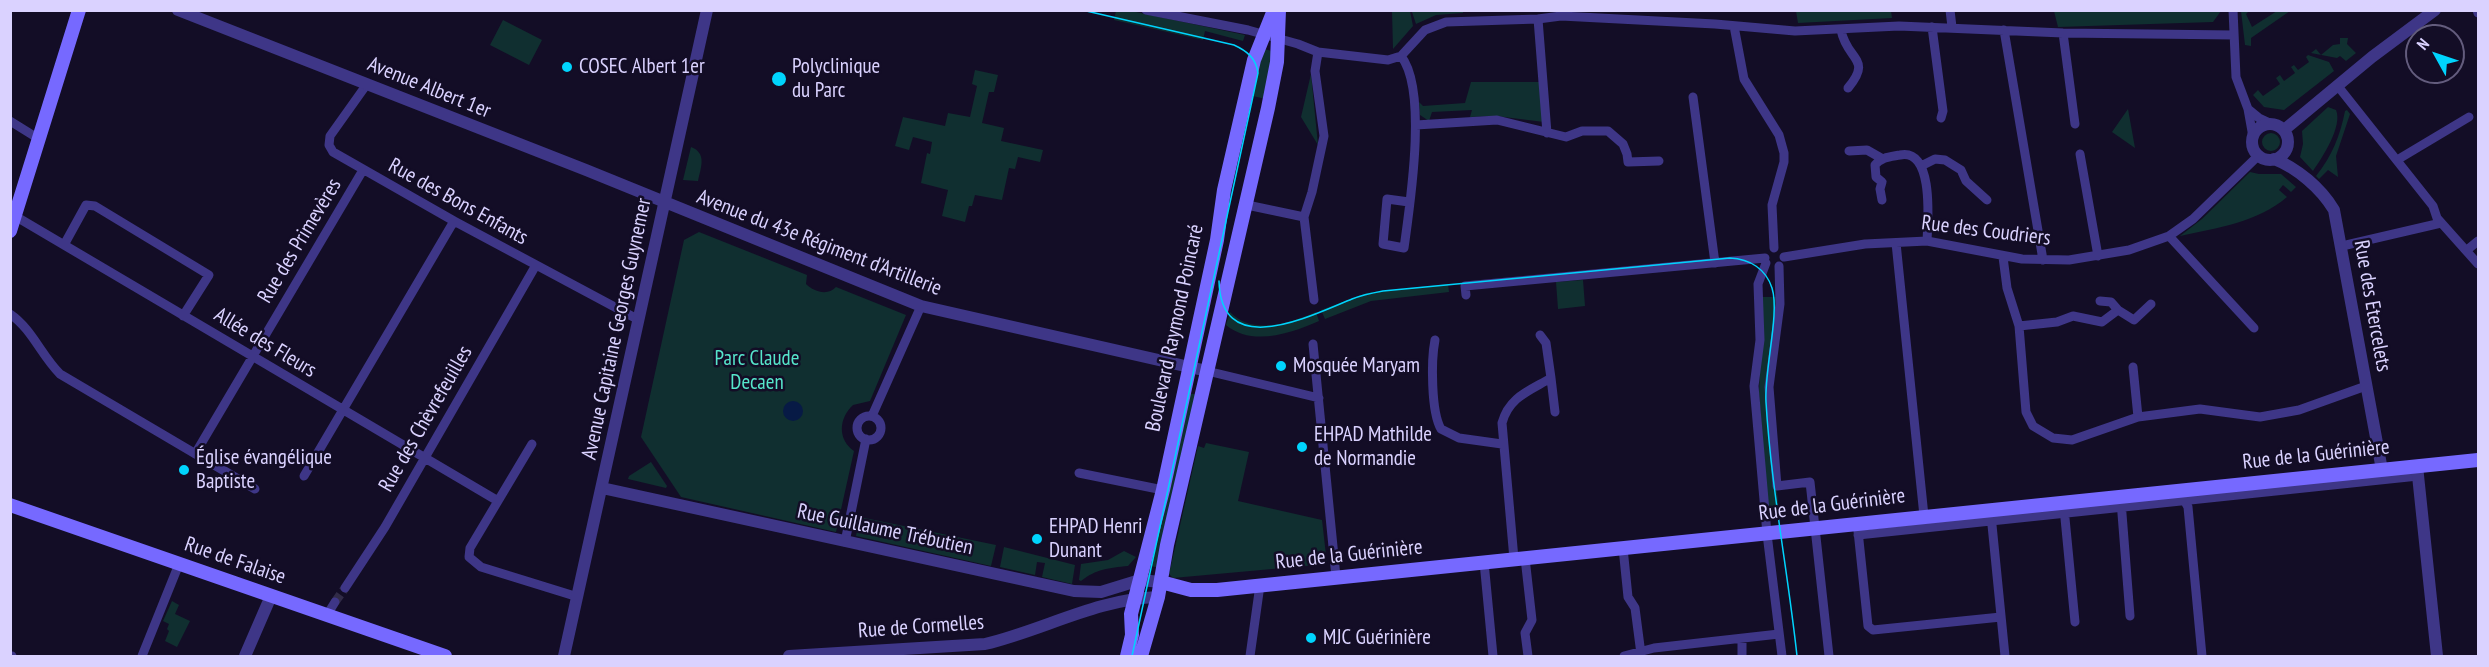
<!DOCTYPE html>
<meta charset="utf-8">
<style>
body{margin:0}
#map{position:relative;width:2489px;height:667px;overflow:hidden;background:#130d26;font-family:"PT Sans Narrow",sans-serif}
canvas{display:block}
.frame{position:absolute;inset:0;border:12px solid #dad2ff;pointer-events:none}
.north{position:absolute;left:2405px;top:24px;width:60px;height:60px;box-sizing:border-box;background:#130d26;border:2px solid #635c7d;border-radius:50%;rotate:310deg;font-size:16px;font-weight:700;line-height:24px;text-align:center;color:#dad2ff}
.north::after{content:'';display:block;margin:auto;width:21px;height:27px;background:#00d4fd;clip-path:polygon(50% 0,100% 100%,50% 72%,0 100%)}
</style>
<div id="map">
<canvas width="2489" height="667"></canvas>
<div class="frame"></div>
<div class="north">N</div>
</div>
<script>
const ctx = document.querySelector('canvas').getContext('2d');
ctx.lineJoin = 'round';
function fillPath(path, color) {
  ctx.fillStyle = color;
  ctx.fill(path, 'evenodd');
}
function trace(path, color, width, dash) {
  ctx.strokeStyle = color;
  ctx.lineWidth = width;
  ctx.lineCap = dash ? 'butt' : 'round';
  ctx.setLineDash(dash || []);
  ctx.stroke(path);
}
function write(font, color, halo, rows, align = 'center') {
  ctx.font = font + ' "PT Sans Narrow",sans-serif';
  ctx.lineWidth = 5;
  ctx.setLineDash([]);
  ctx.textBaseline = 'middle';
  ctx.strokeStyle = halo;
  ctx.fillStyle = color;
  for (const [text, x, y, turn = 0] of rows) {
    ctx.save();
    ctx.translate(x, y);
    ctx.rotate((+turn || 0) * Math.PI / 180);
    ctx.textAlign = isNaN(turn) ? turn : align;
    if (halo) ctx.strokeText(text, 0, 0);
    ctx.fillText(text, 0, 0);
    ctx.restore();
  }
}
const green = new Path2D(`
 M1116 11H1131L1245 35 1243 41 1205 31 1203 40 1114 20Z
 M1392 11H1410L1413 26 1393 49Z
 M1463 11V13L1436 15 1416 24 1412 12Z
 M1796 11H1891L1892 18 1798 23Z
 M2054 11V10L2221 11 2213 22 2058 27Z
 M2241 11H2249L2246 14 2252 27 2277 11H2290L2251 38V46L2245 45Z
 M503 20 542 40 529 65 490 45Z
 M2340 38H2348L2347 44 2356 53 2346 61 2340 56 2337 58 2311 53 2316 49 2321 55 2333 45 2340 44Z
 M1264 49 1272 51 1266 99 1248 95Z
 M2308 55 2329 62 2334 71 2284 110 2264 107 2253 95 2258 90 2263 96 2280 84 2276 78 2280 75 2284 81 2295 73 2291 67 2294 65 2298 70 2309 62 2306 57Z
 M975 70 998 75 994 92H989L982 123 1004 128 1001 141 1043 150 1040 162 1018 157 1015 169 1009 168 1002 200 975 195 972 206H969L965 222 942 216 948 190 921 183 927 153 930 154 932 142 913 137 909 150 895 146 903 117 945 126 948 113 970 117 977 86 972 84Z
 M1311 74 1318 145 1301 117Z
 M1471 82H1539L1544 122 1496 116 1470 117 1472 110 1432 112 1429 121 1420 115 1419 102 1423 106 1465 103Z
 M2328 107 2336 110C2343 126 2322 158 2313 171L2300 157 2303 144 2302 131Z
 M2128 109 2135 148 2112 132Z
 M2347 110 2350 114 2336 156 2338 177 2328 170 2319 179 2316 176C2332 156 2340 136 2345 111Z
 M2262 142a9 9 0 1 1 18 0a9 9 0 1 1-18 0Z
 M691 147C707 153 701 167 698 181L683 180Z
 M2250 172 2259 174H2281L2296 187 2291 192 2283 185 2279 190 2287 197C2258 222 2217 228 2180 236L2202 219Z
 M699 232 807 275 806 284C814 292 828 296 836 287L906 315 870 401 853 405C839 418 837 439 854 451L836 532 681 497 641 437 684 240Z
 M1583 280 1585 306 1558 309 1556 282Z
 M1448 284 1449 292 1371 301 1325 319 1321 310 1367 293Z
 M1763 297H1777L1769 413 1779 511 1768 513 1759 393Z
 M1230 312C1253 336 1290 323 1316 312L1319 321C1292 333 1252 347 1226 325Z
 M1184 392 1198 395 1160 568 1145 565Z
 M1206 443 1249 452 1238 501 1322 520 1327 564 1173 578 1169 574 1198 446 1204 448Z
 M651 462 667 486 666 488 628 479 629 476Z
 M860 517 996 545 991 566 856 536Z
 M1004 547 1075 565 1072 584 1042 577 1045 563 1037 562 1035 575 1000 567Z
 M1124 551 1136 557 1128 566C1109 568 1096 569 1081 581L1079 580 1081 564 1108 560Z
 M172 601 179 605 175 614 190 621 177 647 165 641 169 631 167 629 169 624 163 621Z`);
const water = new Path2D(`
 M783 411a10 10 0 1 1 20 0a10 10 0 1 1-20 0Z`);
const minorTunnel = new Path2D(`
 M335 602 345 588`);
const minor = new Path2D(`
 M1146 10 1248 30 1298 44 1318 52 1388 60 1401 56 1425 30 1446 22 1538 19 1561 16 1715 24 1795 31 1899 26 2063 33 2234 35
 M1950 10 1952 27
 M2233 10 2236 77 2248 109 2253 137
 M2477 10 2478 13
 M1538 19 1547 133
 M1734 26 1744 79 1779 135 1784 153V162L1772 205 1774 248
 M1932 27 1943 111 1941 118
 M1841 30C1847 61 1873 58 1848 88
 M2004 30 2043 260
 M2063 33 2075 124
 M1401 56C1428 90 1410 204 1404 248L1383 244 1387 199 1409 202
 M367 84 330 136 329 145 333 152 454 221 639 320
 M2337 85 2433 206 2437 218 2478 264
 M1693 97 1715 263
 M2248 109 2259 118 2272 124
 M10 121 39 139
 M1416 125 1497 120 1566 137 1582 131H1608L1623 144 1627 154 1628 162 1659 161
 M1849 151 1867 150 1881 158
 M2080 154 2098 256
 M2397 160 2469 117
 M1921 166 1935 159 1945 160 1961 170 1966 181 1987 200
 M1882 200 1880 189 1882 182 1876 177 1875 165C1882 157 1889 157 1900 155 1934 148 1928 220 1927 241
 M1247 205 1304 217
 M15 216 498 501
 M2169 236 2254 328
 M1896 243 1924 516
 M64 245 86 205 95 206 209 275 183 316
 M2342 246 2441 223
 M2467 250 2478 241
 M1784 257 1865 244 1927 241 2022 259 2069 260 2129 250 2169 236 2193 219 2259 155
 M2003 257 2007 288 2019 326 2026 412 2033 426 2053 438 2072 440 2138 417 2200 409 2260 417 2299 410 2366 386
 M1766 263 1758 284 1760 340 1754 386 1767 534 1782 656
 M1779 266 1780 304 1769 387 1777 486 1810 482 1829 656
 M1466 295 1465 286 1765 258
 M1314 300 1304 217 1312 192 1324 136 1315 71 1318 52
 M2100 301 2111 302 2118 310
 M10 314C32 329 41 355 60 374L255 489
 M2019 326 2057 322 2073 316 2102 322 2118 310 2134 320 2151 304
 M1435 340C1431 360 1431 412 1441 429L1459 438 1502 444
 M1313 344 1336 577
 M2133 367 2138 417
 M1207 371 1319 398
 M1551 378 1555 412
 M872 416 921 306
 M857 428a12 12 0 1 1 24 0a12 12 0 1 1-24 0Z
 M532 444 470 548 469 557 481 567 578 597
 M195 454 363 170
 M1079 473 1163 490
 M304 476 454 221
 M2183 498 2188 507 2202 656
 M2121 501 2130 616
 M2064 508 2075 622
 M1991 515 2005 656
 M1858 531 1868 626 1873 630 2001 617
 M1858 535 2418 476
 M845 542 866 439
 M1623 548 1628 597 1635 608 1641 654
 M1525 558 1532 620 1525 633 1528 656
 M1514 559 1502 423C1509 397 1529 391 1551 378L1546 343 1540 335
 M1484 562 1493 656
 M345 588 385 527 536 265
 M327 615 335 602
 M1742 639V656
 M10 656H12
 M142 656 179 564
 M1250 656 1260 585
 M1624 656 1654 648 1779 634`);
const tertiary = new Path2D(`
 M178 10 586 170 921 306 1207 371
 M2252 142a18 18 0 1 1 36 0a18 18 0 1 1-36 0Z
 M2284 130 2372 57 2435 10
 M2274 159C2297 168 2321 188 2334 210L2382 470
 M2417 466 2437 656
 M602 488 1074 591 1101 592 1140 580 1161 582
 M245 656 271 596
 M564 656 707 10
 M789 656 985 644C1044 630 1096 599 1158 597`);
const secondary = new Path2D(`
 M10 231 79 10
 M10 505 445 656
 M1161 582 1191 590H1217L2478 460
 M1127 656 1132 635 1131 614 1163 490 1217 240 1224 190 1254 60 1274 10
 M1141 656 1158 597 1167 545 1268 108 1277 62 1279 10`);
const tram = new Path2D(`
 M1082 10 1234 45C1247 51 1256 58 1258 73L1132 656
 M1219 281C1221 362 1312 315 1352 299 1362 295 1372 293 1383 291L1730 258C1750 259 1766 269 1772 288 1780 313 1764 371 1766 402 1771 487 1788 572 1797 656`);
const markers = [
 [567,67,6,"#00d4fd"],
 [779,79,8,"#00d4fd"],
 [1281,366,6,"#00d4fd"],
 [1302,447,6,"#00d4fd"],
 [184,470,6,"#00d4fd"],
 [1037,539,6,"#00d4fd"],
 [1311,638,6,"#00d4fd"]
];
const poiNames = [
 ["COSEC Albert 1er",579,67],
 ["Polyclinique",792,67],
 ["du Parc",792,91],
 ["Mosquée Maryam",1293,366],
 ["EHPAD Mathilde",1314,435],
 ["de Normandie",1314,459],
 ["Église évangélique",196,458],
 ["Baptiste",196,482],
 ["EHPAD Henri",1049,527],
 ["Dunant",1049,551],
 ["MJC Guérinière",1323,638]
];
const streetNames = [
 ["Avenue Albert 1er",429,88,22],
 ["Rue des Bons Enfants",458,202,29],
 ["Rue des Coudriers",1986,231,7],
 ["Rue des Primevères",300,241,-59],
 ["Avenue du 43e Régiment d'Artillerie",819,243,21],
 ["Rue des Etercelets",2372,306,80],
 ["Boulevard Raymond Poincaré",1175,328,-78],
 ["Avenue Capitaine Georges Guynemer",617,329,-78],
 ["Allée des Fleurs",265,343,31],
 ["Rue des Chèvrefeuilles",426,419,-60],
 ["Rue de la Guérinière",2316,455,-6],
 ["Rue de la Guérinière",1832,505,-7],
 ["Rue Guillaume Trébutien",885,530,12],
 ["Rue de la Guérinière",1349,555,-6],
 ["Rue de Falaise",235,561,19],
 ["Rue de Cormelles",921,627,-4]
];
const parkNames = [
 ["Parc Claude",757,359],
 ["Decaen",757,383]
];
fillPath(green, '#102f30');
fillPath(water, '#071a45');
trace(minorTunnel, '#312b47', 9, [9, 4.5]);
trace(minor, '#3e3687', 9);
trace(tertiary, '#3e3687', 12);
trace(secondary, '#7669ff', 14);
trace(tram, '#00d4fd', 1.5);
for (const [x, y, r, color] of markers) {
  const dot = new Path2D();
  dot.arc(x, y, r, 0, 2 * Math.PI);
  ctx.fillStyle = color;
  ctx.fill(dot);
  trace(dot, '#130d26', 2);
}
write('21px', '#dad2ff', '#130d26', poiNames, 'left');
write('21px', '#dad2ff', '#130d26', streetNames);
write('21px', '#56e6cb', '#130d26', parkNames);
</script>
